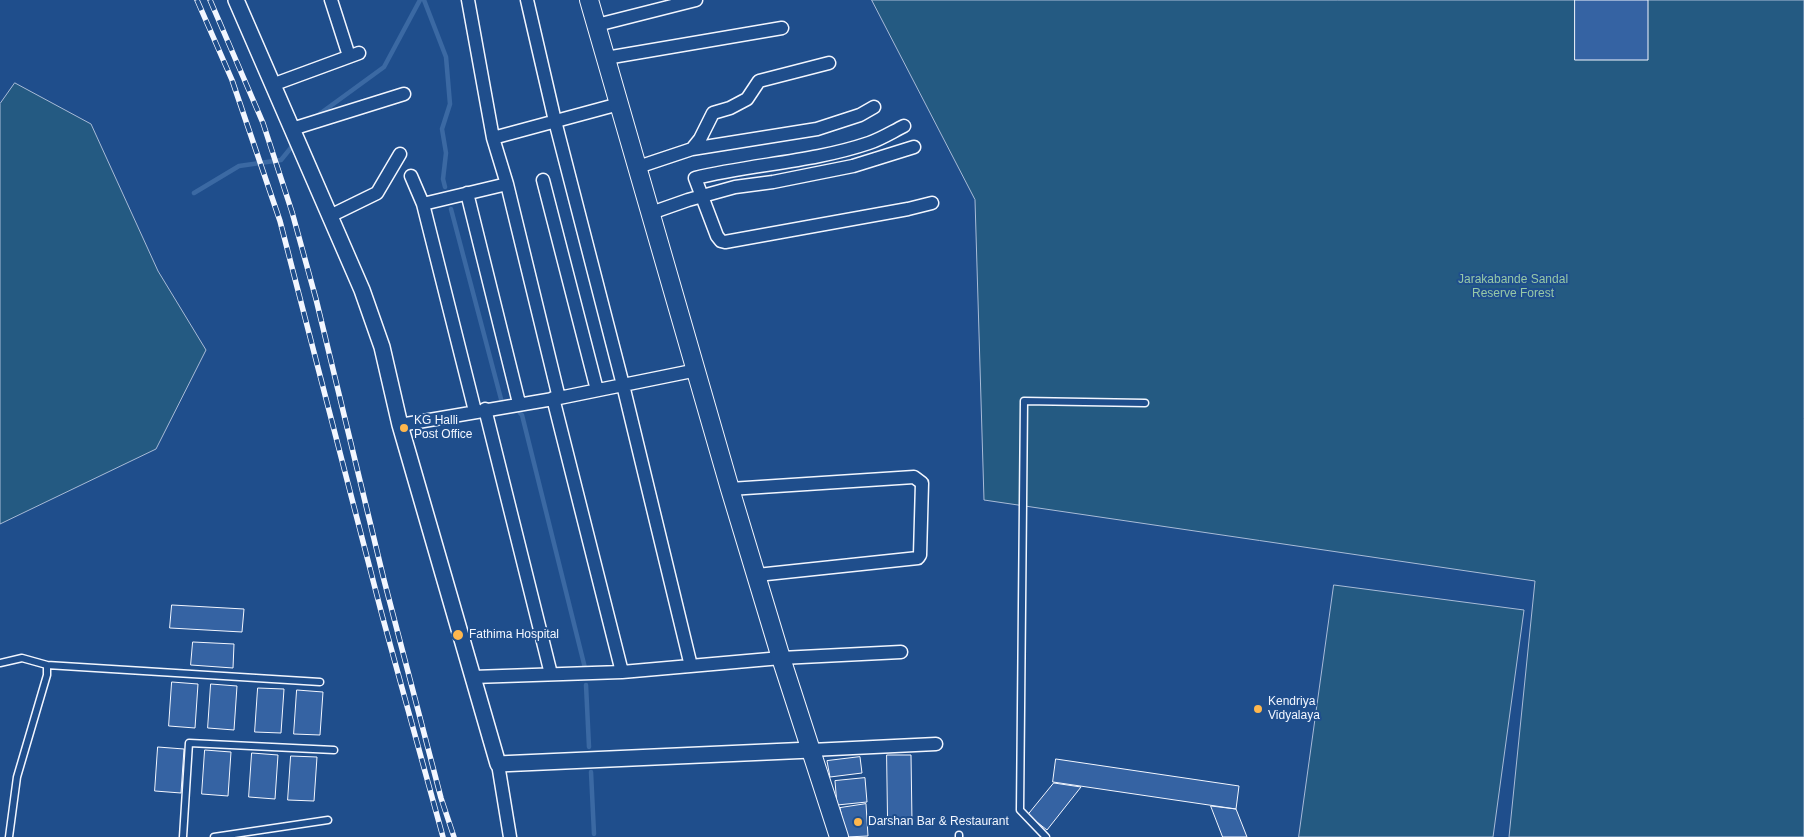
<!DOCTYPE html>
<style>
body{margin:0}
canvas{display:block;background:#1f4e8c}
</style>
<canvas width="1804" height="837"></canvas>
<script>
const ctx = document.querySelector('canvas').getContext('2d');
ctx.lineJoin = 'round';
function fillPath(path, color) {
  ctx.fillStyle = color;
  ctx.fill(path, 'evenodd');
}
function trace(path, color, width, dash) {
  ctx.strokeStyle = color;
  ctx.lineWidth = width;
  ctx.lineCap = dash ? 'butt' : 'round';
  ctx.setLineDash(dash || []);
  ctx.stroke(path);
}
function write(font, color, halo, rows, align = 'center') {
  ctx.font = font + ' Helvetica,sans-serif';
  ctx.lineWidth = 4;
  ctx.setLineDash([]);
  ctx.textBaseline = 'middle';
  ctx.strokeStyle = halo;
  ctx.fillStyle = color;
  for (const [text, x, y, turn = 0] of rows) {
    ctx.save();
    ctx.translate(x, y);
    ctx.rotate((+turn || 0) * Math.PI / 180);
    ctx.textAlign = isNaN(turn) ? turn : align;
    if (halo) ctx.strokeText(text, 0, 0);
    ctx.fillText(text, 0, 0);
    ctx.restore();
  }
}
const green = new Path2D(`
 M872 0H1804V837H1509L1535 581 984 500 975 200Z
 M15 83 91 124 158 271 206 350 156 449 0 524V104Z
 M1334 585 1524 610 1493 837H1299Z`);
const stream = new Path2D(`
 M424 0 446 57 450 104 442 129 446 153 443 179 445 187
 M314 118 384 67 420 0
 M194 193 239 166 281 160 294 144
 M451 209 501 399
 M520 413 522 415 585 668
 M586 685 589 747
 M591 772 594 834`);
const building = new Path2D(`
 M1575 0H1648V60H1575Z
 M172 605 244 609 242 632 170 628Z
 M193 642 234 644 233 668 191 665Z
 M172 682 198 684 195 728 169 726Z
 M211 684 237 686 234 730 208 728Z
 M258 688 284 689 281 733 255 732Z
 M297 690 323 692 320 735 294 734Z
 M158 747 184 749 181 793 155 791Z
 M205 750 231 752 228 796 202 794Z
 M252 753 278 755 275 799 249 797Z
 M887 755H911L912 822 888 823Z
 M291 756 317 757 314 801 288 800Z
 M860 757 862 773 830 777 827 761Z
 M1056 759 1239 786 1236 809 1053 782Z
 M865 778 867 802 837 805 835 781Z
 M1054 783 1081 787 1047 830 1028 815Z
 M866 804 868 836 846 837 840 808Z
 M1211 806 1236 809 1247 837H1223Z`);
const service = new Path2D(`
 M0 663 22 658 47 665V675L17 777 9 837
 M47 665 320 682
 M183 837 189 743 334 750
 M214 837 328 820
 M959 837V835
 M1046 837 1020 810 1024 401 1145 403`);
const minor = new Path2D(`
 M331 0 349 56
 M527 0 555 121 623 385 691 666
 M597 25 696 0
 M606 58 782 28
 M272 85 359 53
 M904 126C892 132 881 139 869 143 813 162 753 164 695 178L717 236 721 241 725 242 908 209 932 203
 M292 129 404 94
 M493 138 619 104
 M692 149 817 129 860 115 874 107
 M638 167 692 149 700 139 713 113 730 108 747 99 759 81 829 63
 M411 176 423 204 475 411
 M543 180 597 390
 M507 184 559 398
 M467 193 519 403
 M423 204 507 184 493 138 468 0
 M651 213 688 200 735 187 773 182 853 166 914 147
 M330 216 377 193 400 154
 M553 398 622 672
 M485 409 551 674
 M400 425 559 398 697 370
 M730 489 914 477 922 483 920 555 918 558 757 575
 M473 677 622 672 781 658 901 652
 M811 750 936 744
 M498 764 510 837`);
const tertiary = new Path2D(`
 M236 0 362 290 382 347 400 425 498 764 811 750`);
const secondary = new Path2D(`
 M589 0 730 489 781 658 839 837`);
const rail = new Path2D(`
 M197 0 232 80 280 221 382 615 443 837
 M210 0 263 123 292 212 316 299 384 580 441 798 454 837`);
const markers = [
 [404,428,5,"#ffb74d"],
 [458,635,6,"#ffb74d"],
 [1258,709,5,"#ffb74d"],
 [858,822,5,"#ffb74d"]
];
const parkNames = [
 ["Jarakabande Sandal",1513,280],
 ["Reserve Forest",1513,294]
];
const poiNames = [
 ["KG Halli",414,421],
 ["Post Office",414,435],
 ["Fathima Hospital",469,635],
 ["Kendriya",1268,702],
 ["Vidyalaya",1268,716],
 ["Darshan Bar & Restaurant",868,822]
];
fillPath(green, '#245a82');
trace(green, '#a8bbd7', 1);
trace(stream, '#3b69a3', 4.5);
fillPath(building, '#3563a3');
trace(building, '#f2f6ff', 1);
trace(service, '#f2f6ff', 9);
trace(minor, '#f2f6ff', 15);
trace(tertiary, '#f2f6ff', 18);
trace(secondary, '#f2f6ff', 20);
trace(service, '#1f4e8c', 6);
trace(minor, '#1f4e8c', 12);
trace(tertiary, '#1f4e8c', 15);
trace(secondary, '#1f4e8c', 18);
trace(rail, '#f2f6ff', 5.5);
trace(rail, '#1f4e8c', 4, [11]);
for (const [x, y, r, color] of markers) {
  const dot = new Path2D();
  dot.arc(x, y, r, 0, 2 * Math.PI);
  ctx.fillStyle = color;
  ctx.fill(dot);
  trace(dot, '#1f4e8c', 2);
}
write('12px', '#97c8a6', '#1f4e8c', parkNames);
write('12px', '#f2f6ff', '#1f4e8c', poiNames, 'left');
</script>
